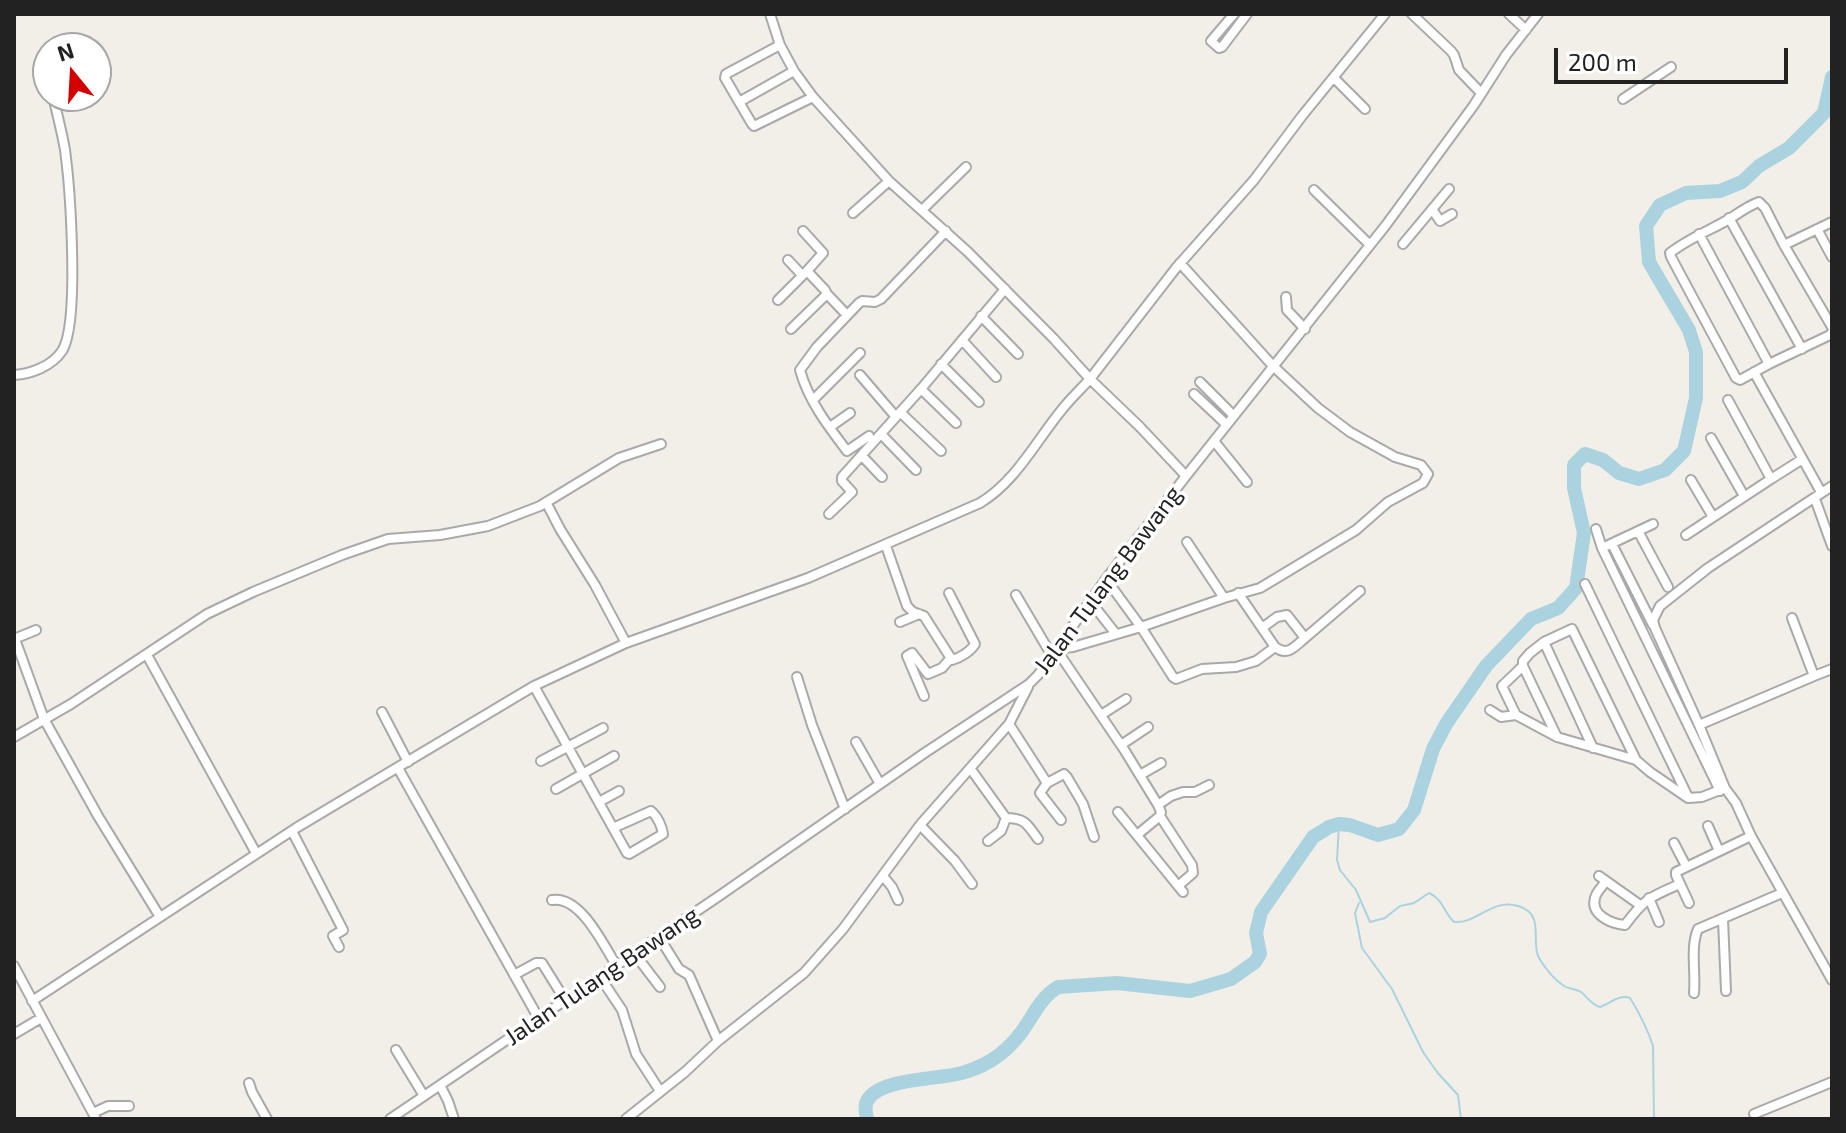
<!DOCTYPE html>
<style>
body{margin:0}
#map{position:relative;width:1846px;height:1133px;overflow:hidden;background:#f2efe9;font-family:"Exo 2",sans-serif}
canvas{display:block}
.frame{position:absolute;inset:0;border:16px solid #222;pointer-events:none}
.north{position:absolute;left:32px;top:32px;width:80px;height:80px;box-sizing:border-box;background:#fff;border:2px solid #a7a7a7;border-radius:50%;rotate:342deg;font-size:22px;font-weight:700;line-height:32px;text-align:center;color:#222}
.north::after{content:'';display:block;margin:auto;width:28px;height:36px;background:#d40000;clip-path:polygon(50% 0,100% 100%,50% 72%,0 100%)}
.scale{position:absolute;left:1554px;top:48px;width:234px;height:36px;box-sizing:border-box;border:4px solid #222;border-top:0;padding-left:10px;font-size:24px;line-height:28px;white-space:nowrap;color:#222;-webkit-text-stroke:6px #fff;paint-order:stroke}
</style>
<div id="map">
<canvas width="1846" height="1133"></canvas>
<div class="frame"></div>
<div class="north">N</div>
<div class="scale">200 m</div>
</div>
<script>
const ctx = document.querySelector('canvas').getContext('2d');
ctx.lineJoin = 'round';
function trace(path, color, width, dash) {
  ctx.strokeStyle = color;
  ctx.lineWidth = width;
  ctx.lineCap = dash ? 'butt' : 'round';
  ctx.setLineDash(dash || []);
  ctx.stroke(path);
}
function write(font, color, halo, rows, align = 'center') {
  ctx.font = font + ' "Exo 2",sans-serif';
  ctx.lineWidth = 7;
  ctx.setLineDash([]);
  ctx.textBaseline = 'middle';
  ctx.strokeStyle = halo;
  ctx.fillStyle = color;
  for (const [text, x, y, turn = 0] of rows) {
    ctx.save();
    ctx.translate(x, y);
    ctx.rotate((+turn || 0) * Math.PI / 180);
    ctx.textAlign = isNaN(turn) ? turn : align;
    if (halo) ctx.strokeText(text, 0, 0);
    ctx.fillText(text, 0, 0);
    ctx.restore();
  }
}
const stream = new Path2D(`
 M1339 824 1337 860 1340 870 1356 890 1370 922 1385 918 1400 906 1414 903 1429 893C1443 899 1444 913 1454 922 1477 924 1492 898 1518 906 1546 914 1530 941 1539 958 1545 968 1555 980 1564 986 1569 989 1577 989 1581 992 1589 998 1590 1004 1600 1007 1611 1003 1619 994 1630 998 1638 1010 1649 1033 1653 1046L1654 1119
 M1359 903 1355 913 1362 948 1392 989 1423 1052 1437 1072 1458 1095 1461 1119`);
const river = new Path2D(`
 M867 1119C866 1113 864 1107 867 1101 879 1077 942 1080 965 1072 992 1064 1012 1048 1027 1024 1036 1010 1043 996 1058 987L1117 983 1190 991 1231 979 1255 962 1260 954 1256 933 1261 912 1313 837 1329 827 1339 824 1350 825 1378 835 1399 829 1414 810 1433 749 1446 724 1486 666 1531 619 1558 608 1576 588 1584 533 1574 488V465L1585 454 1603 460 1619 473 1639 479 1665 470 1684 451 1696 398V352L1689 330 1649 262 1646 226 1660 205 1686 193 1720 191 1742 182 1759 166 1789 148 1824 113 1832 77`);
const minor = new Path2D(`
 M770 14 780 45
 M1234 14 1211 41 1219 48 1222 47 1247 14
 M1412 14 1451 51 1454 55 1459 70 1481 93
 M1509 14 1526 30
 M1334 78 1365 109
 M813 97 754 126 752 124 725 78 726 74 780 45 794 71 813 97 889 181 968 252 1054 339 1090 379 1176 268 1254 180 1302 116 1385 14
 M1623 99 1671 67
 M739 102 794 71
 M1314 190 1370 245
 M1432 209 1440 221 1452 214
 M922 210 966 167
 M853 213 889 181
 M1729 218 1802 349
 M1832 222 1784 245 1765 208 1759 202C1748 206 1740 212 1731 218 1711 230 1689 238 1670 253L1671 257 1736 378 1740 380 1769 364 1830 335 1832 332
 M1817 229 1832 257
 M803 231 823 253 807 271
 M1699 234 1769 364
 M1403 244 1449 189
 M1784 245 1832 327
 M788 260 802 275
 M1180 263 1273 366 1318 408 1350 432 1395 457 1421 465 1428 474 1423 483 1388 502 1356 530 1280 576 1260 588 1224 598
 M1286 297 1287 310 1305 329
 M778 300 807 271 825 290 827 294
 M981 316 1018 354
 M791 329 827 294 847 315
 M962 340 996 377
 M941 364 979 402
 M1754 372 1821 492
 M14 375C31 374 52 366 62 351 80 323 70 187 65 150 62 132 57 114 53 96
 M860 375 896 417
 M1200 382 1233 415
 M921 389 956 423
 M1194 394 1226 424
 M813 400 860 353
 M1728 400 1771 479 1801 460
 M900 412 941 451
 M830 427 850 413
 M881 434 916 470
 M869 436 847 451C828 426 808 400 800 370L817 347 859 303 862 301 875 302 881 299 946 231
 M1711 438 1744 496
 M1214 441 1247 482
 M862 456 882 477
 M1691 480 1713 517
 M1832 486 1708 568 1660 606 1653 620 1655 628 1699 725 1725 788 1736 803 1751 836 1832 980
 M1815 499 1832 546
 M546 502 560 529 595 585 626 643
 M829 514 852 492 842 481V477L921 389 1005 289
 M1653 524 1602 548 1720 791
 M1596 529 1602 548
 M1638 531 1668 587
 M1686 535 1771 479
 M1612 544 1653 625
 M886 546 907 606 913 612 924 616 952 660C960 658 971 651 975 644L949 593
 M1106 579 1141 627 1224 598 1187 542
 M1585 584 1688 797
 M1238 593 1275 647C1288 657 1295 646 1305 638
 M1016 595 1052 656
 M1090 601 1116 634
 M1792 618 1814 676 1832 669
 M900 622 919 614
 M1262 628 1277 617 1287 615 1305 638 1360 591
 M14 639 36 630
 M15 639 44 719 98 816 160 917
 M1544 642 1530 653 1523 661V666L1502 686 1516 715 1557 737 1636 760 1650 772 1688 798 1702 797 1725 788
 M1060 643 1064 648 1073 647 1141 627 1173 677 1176 679 1202 669 1236 667 1256 661 1275 647
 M1056 649 1125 751 1158 805 1161 812 1160 816 1137 835
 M147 655 256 853
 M1523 666 1557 737
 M797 677 812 725 845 809
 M534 686 627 853 629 854 663 834C662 826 657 816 651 811L613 828
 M924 696 907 656 912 653 928 674 942 668 950 659
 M1490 710 1501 717 1516 715
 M382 712 408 762
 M1101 715 1126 699
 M1009 724 1047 783 1064 774 1067 777 1083 804 1094 837
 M1699 725 1814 676
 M14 737 71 704 207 614 253 592 342 555 388 539 440 535 488 526 540 506 619 458 661 444
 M856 742 880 784
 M1121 745 1148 727
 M1593 748 1544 642 1572 629 1636 760
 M541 761 603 728
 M398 768 539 1019
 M970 768 1006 818 1001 831 988 841
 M1140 775 1161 763
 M1047 783 1040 793 1061 820
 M556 789 614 756
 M599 802 619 791
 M1158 805 1171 796 1183 792H1195L1209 785
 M1118 812 1183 892
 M1160 816 1192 865 1193 873 1178 886
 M1006 818C1025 818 1027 824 1038 839
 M920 825 955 861 972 884
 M1708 826 1719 851
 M292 831 343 930 333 936 339 947
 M1674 843 1686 866
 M883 876 892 887 898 900
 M1599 876 1640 905
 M1606 881C1603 886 1596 892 1595 898 1590 915 1612 924 1625 925 1645 898 1650 897 1680 884
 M1649 898 1659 922
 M552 900C580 895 603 944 616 965
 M1689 903 1676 875V872L1751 836
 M1723 919 1726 991
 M659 937 679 969 689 975 718 1041
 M634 953 660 987
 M14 966 96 1119
 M514 975 536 963H542L565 1000
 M600 977 622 1010 636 1054 660 1091
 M1694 993C1696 973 1690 947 1698 929L1782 893
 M32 1001 296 828 534 686 626 643 808 578 980 503C1015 482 1035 443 1060 412 1069 400 1080 390 1090 379L1140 427 1186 476
 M14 1034 41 1018
 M396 1050 424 1096
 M249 1083 252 1092 267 1119
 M440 1085 448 1101 454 1119
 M93 1113 108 1106H129
 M1754 1114 1832 1082
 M390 1119 722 894 926 752 1029 684 1038 675 1106 579 1186 476 1386 225 1474 105 1506 55 1538 14
 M626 1119 685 1072 718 1041 804 973 843 929 920 825 1009 724 1028 687`);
const streetNames = [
 ["Jalan Tulang Bawang",1108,580,-53],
 ["Jalan Tulang Bawang",602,976,-34]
];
trace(stream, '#aad3df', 2);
trace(river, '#aad3df', 14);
trace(minor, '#a9a9a9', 12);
trace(minor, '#fff', 8);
write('24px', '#222', '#fff', streetNames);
</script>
